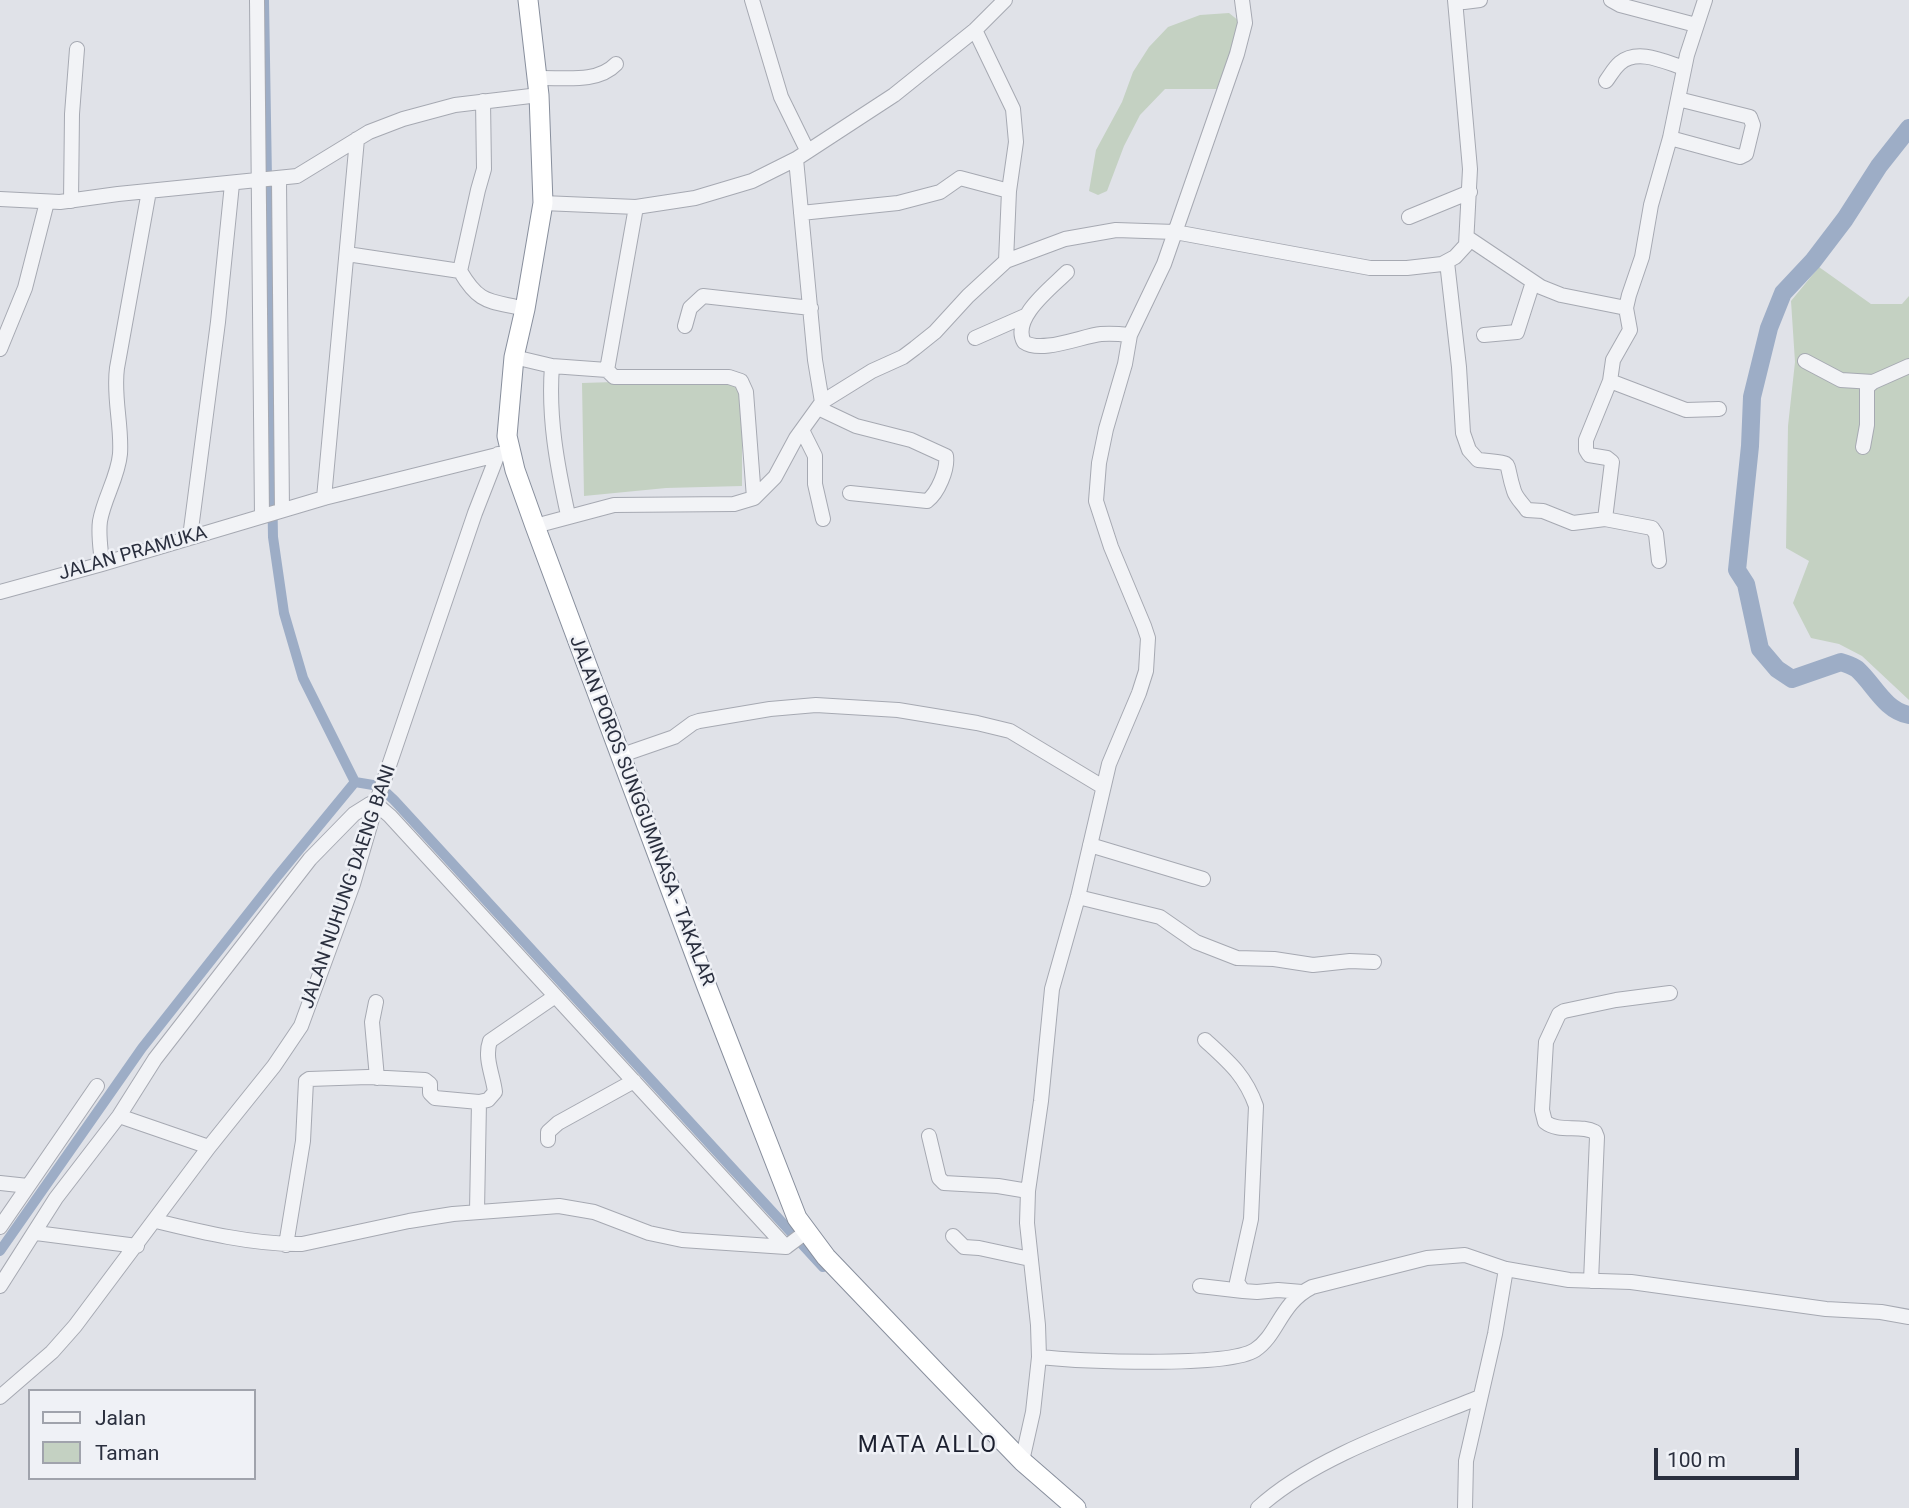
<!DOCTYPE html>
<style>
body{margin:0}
#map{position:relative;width:1909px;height:1508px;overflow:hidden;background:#e0e2e8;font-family:Roboto,sans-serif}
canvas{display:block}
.legend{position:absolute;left:28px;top:1389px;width:228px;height:91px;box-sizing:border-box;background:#eff1f6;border:2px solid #a0a3ac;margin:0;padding:9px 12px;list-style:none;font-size:21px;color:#2a2f3e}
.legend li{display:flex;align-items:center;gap:14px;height:35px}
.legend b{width:35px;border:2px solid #a0a3ac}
.scale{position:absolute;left:1654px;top:1448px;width:145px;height:32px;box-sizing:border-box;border:4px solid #2a2f3e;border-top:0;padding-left:9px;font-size:21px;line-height:24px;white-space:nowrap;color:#2a2f3e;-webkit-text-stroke:5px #eff1f6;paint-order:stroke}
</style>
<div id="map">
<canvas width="1909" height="1508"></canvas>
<ul class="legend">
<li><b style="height:9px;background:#f2f3f6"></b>Jalan</li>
<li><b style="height:19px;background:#c4d1c2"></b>Taman</li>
</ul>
<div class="scale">100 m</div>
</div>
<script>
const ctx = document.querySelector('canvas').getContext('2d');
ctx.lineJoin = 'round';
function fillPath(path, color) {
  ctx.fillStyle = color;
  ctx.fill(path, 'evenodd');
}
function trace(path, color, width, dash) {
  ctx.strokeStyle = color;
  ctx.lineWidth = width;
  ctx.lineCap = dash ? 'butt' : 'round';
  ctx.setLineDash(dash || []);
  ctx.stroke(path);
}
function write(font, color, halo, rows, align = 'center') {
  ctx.font = font + ' Roboto,sans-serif';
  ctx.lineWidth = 5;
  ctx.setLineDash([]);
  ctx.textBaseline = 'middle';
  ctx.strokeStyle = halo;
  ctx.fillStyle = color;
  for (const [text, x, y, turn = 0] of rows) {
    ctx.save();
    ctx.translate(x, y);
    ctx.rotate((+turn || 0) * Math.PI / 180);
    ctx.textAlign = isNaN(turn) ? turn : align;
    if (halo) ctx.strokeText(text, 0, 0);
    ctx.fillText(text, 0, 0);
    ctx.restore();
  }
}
const green = new Path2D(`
 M1229 13 1239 21 1223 89H1165L1140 115 1124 146 1107 191 1098 195 1089 191 1096 150 1122 102 1133 72 1149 47 1168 27 1200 15Z
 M1819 267 1871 304H1902L1909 296V700L1862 656 1839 644 1811 638 1793 603 1809 561 1786 548 1788 426 1795 362 1791 301Z
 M742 378V486L666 488 584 496 582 383Z`);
const canal = new Path2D(`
 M264 0 273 537 284 613 303 678 355 782
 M355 782 379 786 394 800 823 1267
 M0 1251 142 1048 276 878 355 782`);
const river = new Path2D(`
 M1909 128 1879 166 1845 219 1813 261 1783 293 1769 328 1752 397 1750 446 1737 570 1746 584 1760 649 1777 669 1792 679 1841 662C1846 664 1853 666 1857 669 1874 684 1884 710 1909 715`);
const minor = new Path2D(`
 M257 0 262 516
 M752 0 781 97 807 150
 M1457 0 1464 2 1480 0
 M1611 0 1620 5 1696 25
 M975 30 1013 109 1016 142 1009 191 1006 261
 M537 78C562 77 597 84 616 64
 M1606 81C1610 76 1614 68 1620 63 1638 48 1665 62 1684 68
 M1670 138 1740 157 1746 154 1753 125 1750 117 1678 99
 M796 159 815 360 822 402
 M279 180 282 510
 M0 199 60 202 118 194 297 176 369 132 403 119 455 105 539 95
 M71 201 72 114 77 49
 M543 203 636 207 695 198 752 181 796 159 894 95 975 30 1005 0
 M636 207 607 370 614 377H729L741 381 746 392 754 498
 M801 213 898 203 940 192 960 178 1009 191
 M1409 217 1470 192
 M1468 238 1541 287 1561 295 1626 308
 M347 254 460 271C480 305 489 300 525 309
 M1447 262 1459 367 1463 433 1469 450 1478 460C1517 464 1503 458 1514 491 1516 498 1523 504 1527 510L1543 511 1573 523 1605 519
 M460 271 478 190 484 169 483 101
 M1067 272C1051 288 1011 318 1024 342 1041 354 1082 336 1101 334 1111 333 1121 334 1130 335
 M685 326 690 308 703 296 811 308
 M1484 335 1517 332 1533 282
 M975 338 1025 316
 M0 349 25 288 47 202
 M514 357 552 366 607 370
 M1805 361 1841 380 1873 382
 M552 366C548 417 557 465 568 515
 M1610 381 1686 410 1719 409
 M818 408 856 426 911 440 946 456C948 469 938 493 927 501L850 493
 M802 430 815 456V484L823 519
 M1863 447 1867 425V387L1873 382 1909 366
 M324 498 357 139
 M535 526 614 505 734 504 754 498 775 477 796 438 822 402 872 371 903 357 915 348 935 332 968 296 1006 261 1065 239 1116 230 1175 232 1370 268H1407L1442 264 1455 257 1466 245 1470 169 1455 0
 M190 537 218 322 232 184
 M1659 561 1656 534 1652 528 1605 519 1612 462 1607 458 1589 455 1586 450V440L1610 381 1613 360 1630 330 1626 308 1629 295 1642 257 1651 205 1670 138 1687 55 1705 0
 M102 564C101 550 98 535 100 521 104 498 118 477 120 454 122 425 113 397 117 368L149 191
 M0 592 102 564 324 498 505 453
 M622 755 674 737 693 723 699 721 770 709 816 705 898 710 977 723 1010 731 1103 787
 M1090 845 1203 879
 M1078 897 1160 917 1196 942 1237 958 1274 959 1313 965 1350 961 1374 962
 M376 1002 372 1022 377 1078
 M1205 1040C1229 1062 1245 1075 1256 1106L1251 1219 1237 1282 1243 1291 1257 1292 1278 1290 1302 1292
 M119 1116 209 1147
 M929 1136 939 1178 944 1183 998 1186 1028 1191
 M548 1140V1132L558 1123 634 1081
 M0 1183 28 1186
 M477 1211 479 1102 488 1100 495 1092C493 1075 484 1058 490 1041L554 997
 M156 1221C201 1232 255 1245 302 1244L409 1221 453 1214 559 1206 594 1212 649 1233 682 1240 786 1247 806 1232
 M0 1227 97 1086
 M36 1233 137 1246
 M953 1236 964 1247 979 1248 1030 1259
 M286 1245 303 1141 306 1081 309 1079 368 1077 425 1080 430 1084V1093L435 1098 479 1102
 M1591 1281 1597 1137 1595 1132C1580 1124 1559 1133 1545 1122L1542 1110 1546 1042 1559 1014 1564 1011 1616 1000 1670 993
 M0 1286 56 1198 119 1116 155 1059 310 859 354 814 370 804H376L390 816 786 1247
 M1200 1286 1243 1291
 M1039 1357C1077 1361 1227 1368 1255 1350 1278 1335 1280 1303 1312 1287L1427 1258 1465 1255 1506 1269 1569 1280 1631 1282 1826 1309 1881 1312 1909 1317
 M0 1397 52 1352 75 1326 209 1147 274 1066 301 1026 353 884 378 798 475 513 498 454
 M1022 1461 1033 1412 1039 1357 1038 1325 1027 1223 1028 1191 1041 1101 1052 989 1078 897 1109 764 1139 693 1146 671 1148 638 1144 626 1111 547 1096 501 1099 463 1106 429 1125 364 1130 335 1164 264 1237 54 1245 23 1242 0
 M1258 1508C1313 1457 1411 1425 1480 1397
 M1465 1508 1466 1461 1495 1334 1506 1269`);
const highway = new Path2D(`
 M528 0 539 95 543 203 525 309 514 357 507 436 515 470 535 526 707 987 797 1218 826 1257 936 1372 1022 1461 1076 1508`);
const streetNames = [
 ["JALAN PRAMUKA",133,554,-16],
 ["JALAN POROS SUNGGUMINASA - TAKALAR",641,811,69],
 ["JALAN NUHUNG DAENG BANI",349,887,-71]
];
const quarterNames = [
 ["MATA ALLO",928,1446]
];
fillPath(green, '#c4d1c2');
trace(canal, '#9dadc6', 10);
trace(river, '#9dadc6', 18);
trace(minor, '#a6a9b2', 16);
trace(highway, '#888f9d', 21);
trace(minor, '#f2f3f6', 14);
trace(highway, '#fff', 19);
write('19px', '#2a2f3e', '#eff1f6', streetNames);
ctx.letterSpacing = '2px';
write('23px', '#1c202f', '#eff1f6', quarterNames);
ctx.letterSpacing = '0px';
</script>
